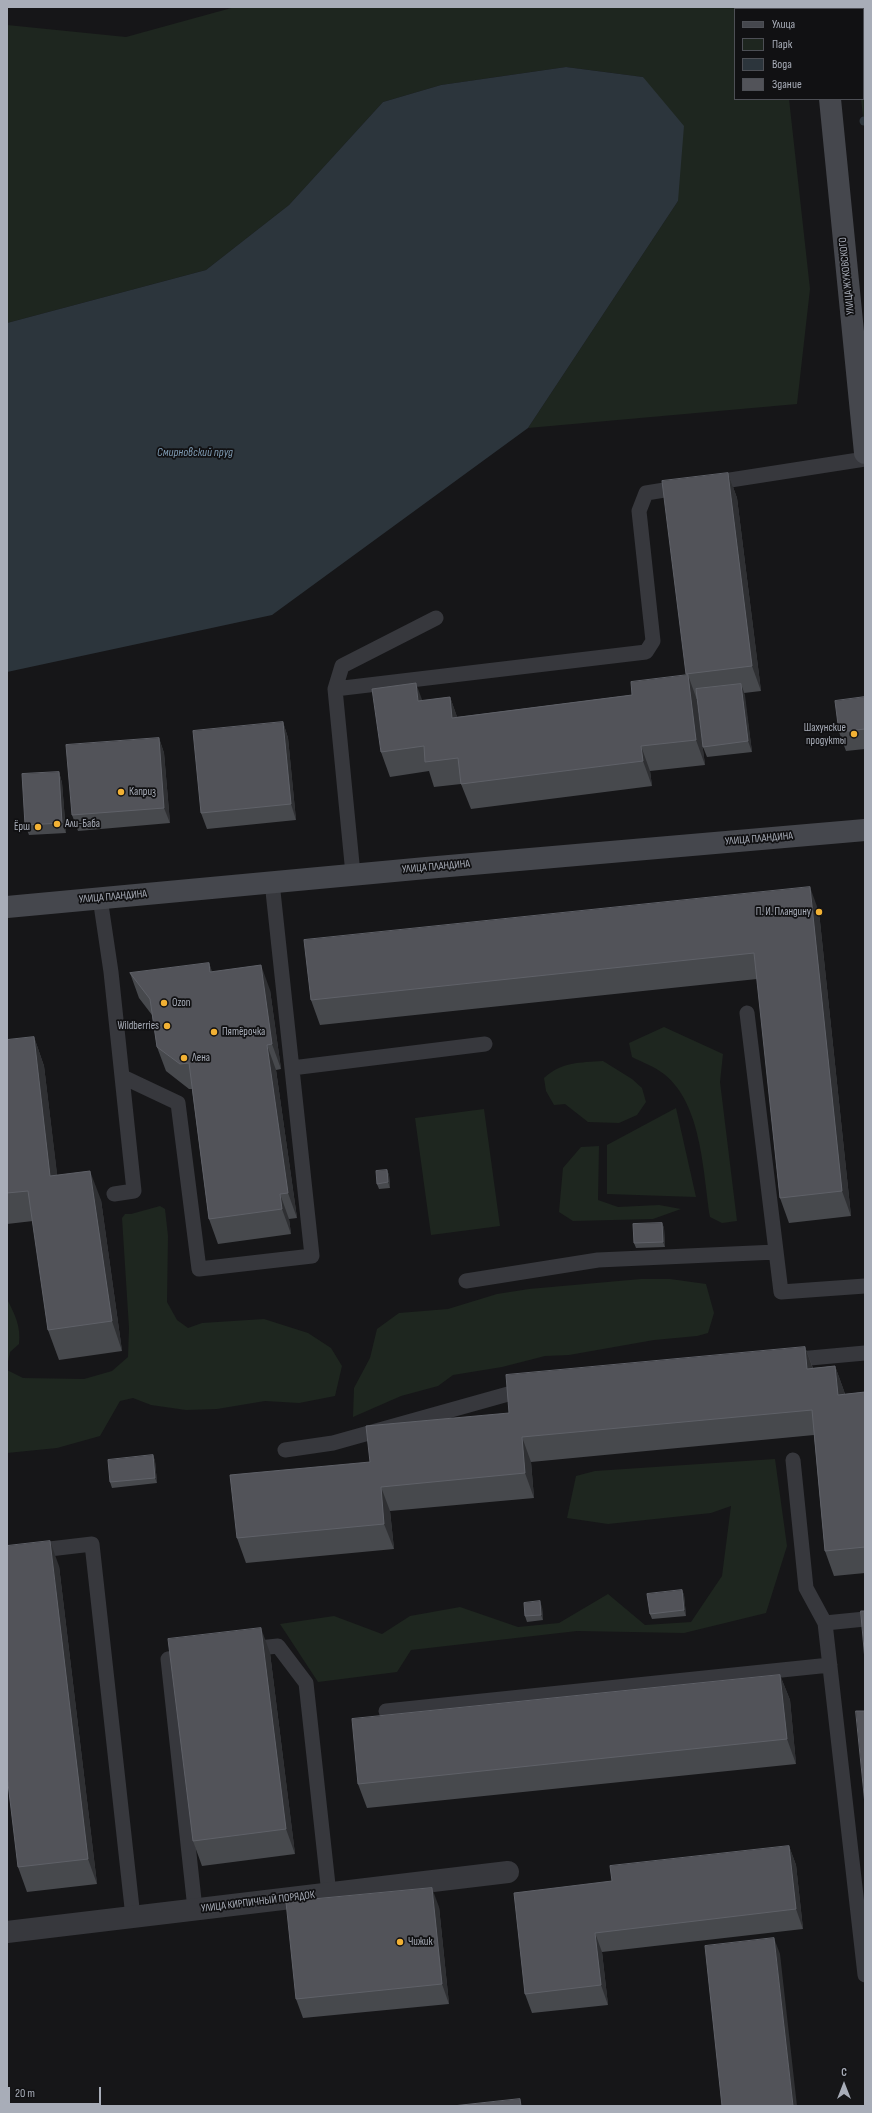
<!DOCTYPE html>
<meta charset="utf-8">
<style>
body{margin:0}
#map{position:relative;width:872px;height:2113px;overflow:hidden;background:#161618;font-family:"Sofia Sans Condensed",sans-serif}
canvas{display:block}
.frame{position:absolute;inset:0;border:8px solid #a8adb8;pointer-events:none}
.legend{position:absolute;left:734px;top:8px;width:130px;height:92px;box-sizing:border-box;background:#111113;border:1px solid #4d4f55;margin:0;padding:5px 7px;list-style:none;font-size:12px;color:#a8adb8}
.legend li{display:flex;align-items:center;gap:8px;height:20px}
.legend b{width:20px;border:1px solid #4d4f55}
.north{position:absolute;left:824px;top:2065px;width:40px;height:40px;-webkit-text-stroke:3px #111113;paint-order:stroke;rotate:0deg;font-size:11px;font-weight:700;line-height:16px;text-align:center;color:#a8adb8}
.north::after{content:'';display:block;margin:auto;width:14px;height:18px;background:#a8adb8;clip-path:polygon(50% 0,100% 100%,50% 72%,0 100%)}
.scale{position:absolute;left:8px;top:2087px;width:93px;height:18px;box-sizing:border-box;border:2px solid #a8adb8;border-top:0;padding-left:5px;font-size:12px;line-height:14px;white-space:nowrap;color:#a8adb8;-webkit-text-stroke:3px #111113;paint-order:stroke}
</style>
<div id="map">
<canvas width="872" height="2113"></canvas>
<div class="frame"></div>
<ul class="legend">
<li><b style="height:5px;background:#45474d"></b>Улица</li>
<li><b style="height:11px;background:#1e261f"></b>Парк</li>
<li><b style="height:11px;background:#2c353c"></b>Вода</li>
<li><b style="height:11px;background:#525359"></b>Здание</li>
</ul>
<div class="north">С</div>
<div class="scale">20 m</div>
</div>
<script>
const ctx = document.querySelector('canvas').getContext('2d');
ctx.lineJoin = 'round';
function fillPath(path, color) {
  ctx.fillStyle = color;
  ctx.fill(path, 'evenodd');
}
function trace(path, color, width, dash) {
  ctx.strokeStyle = color;
  ctx.lineWidth = width;
  ctx.lineCap = dash ? 'butt' : 'round';
  ctx.setLineDash(dash || []);
  ctx.stroke(path);
}
function write(font, color, halo, rows, align = 'center') {
  ctx.font = font + ' "Sofia Sans Condensed",sans-serif';
  ctx.lineWidth = 3.5;
  ctx.setLineDash([]);
  ctx.textBaseline = 'middle';
  ctx.strokeStyle = halo;
  ctx.fillStyle = color;
  for (const [text, x, y, turn = 0] of rows) {
    ctx.save();
    ctx.translate(x, y);
    ctx.rotate((+turn || 0) * Math.PI / 180);
    ctx.textAlign = isNaN(turn) ? turn : align;
    if (halo) ctx.strokeText(text, 0, 0);
    ctx.fillText(text, 0, 0);
    ctx.restore();
  }
}
const green = new Path2D(`
 M235 7H779L780 9H735V99H789L810 289 797 404 528 428 678 201 643 77 566 67 441 85 383 102 289 205 206 270 7 323V25L126 37Z
 M851 7H865V134L861 99H863V9H851Z
 M664 1027 723 1054 720 1082 737 1221 722 1223 710 1217C703 1172 702 1104 664 1074 655 1067 642 1062 632 1057L629 1043Z
 M603 1061 632 1079 642 1088 646 1102 637 1115 619 1123 588 1122 565 1104 554 1105 546 1091 544 1078C563 1061 579 1063 603 1061Z
 M676 1108 696 1197 607 1194V1145Z
 M484 1109 500 1226 431 1235 415 1118Z
 M599 1146 598 1200 618 1207 659 1205 681 1209 653 1219 573 1221 559 1212 563 1168 581 1147Z
 M160 1206 165 1209 168 1236 167 1302 177 1320 188 1328 202 1323 264 1319 308 1333 331 1348 342 1366 335 1396 299 1403 265 1401 217 1409 186 1410 151 1405 133 1398 120 1401 100 1436 57 1448 7 1453V1370L23 1378 84 1379 112 1371 128 1357 129 1328 122 1218 125 1214H131Z
 M641 1279H670L706 1284 714 1313 708 1333 697 1336 654 1340 569 1355 545 1356 502 1367 453 1375 438 1386 401 1396 353 1417 354 1388 370 1358 377 1329 399 1313 448 1309 497 1294 529 1289Z
 M7 1299C15 1315 21 1326 19 1344L10 1352 7 1367Z
 M775 1459 787 1546 766 1613 684 1633 577 1631 411 1650 397 1672 318 1682 280 1624 334 1616 382 1634 410 1616 460 1607 518 1627 559 1623 608 1594 645 1625 691 1622 722 1576 731 1506 711 1513 608 1524 567 1518 576 1476 595 1471Z`);
const water = new Path2D(`
 M566 67 643 77 684 126 678 201 528 428 272 615 7 672V323L206 270 289 205 383 102 441 85Z`);
const stream = new Path2D(`
 M864 121H865`);
const lane = new Path2D(`
 M711 483 865 459
 M335 689 646 652 653 641 639 511 646 493 683 487
 M353 874 335 689 342 666 436 618
 M100 898 111 972 134 1191 114 1194
 M747 1013 781 1292 865 1286
 M292 1068 485 1044
 M123 1077 178 1103 199 1269 312 1256 272 882
 M466 1281 598 1260 776 1252
 M788 1360 865 1353
 M285 1450 333 1443 526 1389
 M793 1460 806 1588 825 1623 865 1975
 M7 1554 92 1544 133 1917
 M825 1623 865 1619
 M249 1649 278 1646 306 1683 329 1894
 M190 1656 168 1659 195 1909
 M386 1711 830 1665`);
const street = new Path2D(`
 M7 1932 508 1872`);
const secondary = new Path2D(`
 M821 7V9
 M830 99 865 453
 M7 907 426 868 865 830`);
const wall = new Path2D(`
 M728 473 737 498 761 691 744 693 752 752 707 757 703 747 697 699H696L705 765 650 771 652 786 471 809 461 784 434 787 429 771 390 777 381 752 422 701 450 697 457 717 632 695 687 675 686 674Z
 M865 697V749L846 751 839 732Z
 M283 722 288 738 296 820 207 829 201 813Z
 M159 738 164 753 170 823 78 831 72 815Z
 M59 772 62 783 66 833 29 835 25 825Z
 M819 912 851 1216 789 1223 780 1198 757 979 320 1025 311 1000Z
 M209 963 212 972 270 990 281 1069 276 1070 297 1218 289 1219 291 1234 218 1244 209 1219 192 1089H189L166 1071 157 1047 152 1015 139 998 130 973Z
 M34 1037 44 1066 57 1175 101 1200 122 1351 59 1360 48 1330 33 1221 7 1224V1040Z
 M387 1170 389 1175 390 1188 379 1189 377 1184Z
 M662 1223 664 1228 665 1247 636 1248 634 1243Z
 M805 1347 813 1368 835 1366 844 1391 845 1394 865 1392V1573L834 1576 825 1551 814 1435 531 1462 534 1498 390 1511 394 1549 246 1563 237 1538 370 1462 509 1413Z
 M153 1455 155 1461 157 1483 112 1488 110 1482Z
 M59 1566 97 1884 27 1892 18 1867Z
 M682 1590 684 1595 686 1616 652 1619 650 1614Z
 M542 1607 543 1620 527 1622 525 1616Z
 M270 1653 295 1854 202 1866 193 1841Z
 M780 1675 790 1700 796 1764 367 1808 358 1784Z
 M789 1846 796 1865 803 1929 602 1952 608 2005 532 2013 525 1994 612 1881Z
 M439 1907 449 2004 303 2018 296 1999Z`);
const shadedWall = new Path2D(`
 M728 473 737 498 761 691 752 666Z
 M688 675 697 700 705 765 696 740Z
 M416 683 425 708 418 701Z
 M741 684 745 695 752 752 748 741Z
 M450 697 459 722 452 718Z
 M283 722 288 738 296 820 291 804Z
 M159 738 164 753 170 823 164 808Z
 M641 746 650 771 652 786 643 761Z
 M59 772 62 783 66 833 62 823Z
 M810 887 819 912 851 1216 842 1191Z
 M209 963 218 988 210 972Z
 M261 965 270 990 281 1069 272 1044Z
 M34 1037 44 1066 61 1206 50 1176Z
 M267 1045 276 1070 297 1218 288 1193Z
 M387 1170 389 1175 390 1188 388 1182Z
 M90 1171 101 1200 122 1351 112 1321Z
 M280 1194 289 1219 291 1234 282 1209Z
 M662 1223 664 1228 665 1247 663 1242Z
 M805 1347 814 1372 807 1369Z
 M835 1366 844 1391 847 1420 838 1395Z
 M522 1437 531 1462 534 1498 525 1473Z
 M153 1455 155 1461 157 1483 155 1478Z
 M381 1487 390 1511 394 1549 384 1524Z
 M50 1541 59 1566 97 1884 88 1859Z
 M682 1590 684 1595 686 1616 684 1610Z
 M540 1601 542 1607 543 1620 541 1615Z
 M261 1628 270 1653 295 1854 286 1829Z
 M780 1675 790 1700 796 1764 787 1739Z
 M789 1846 796 1865 803 1929 796 1909Z
 M432 1888 439 1907 449 2004 442 1984Z
 M595 1933 602 1952 608 2005 601 1985Z
 M774 1938 780 1954 797 2106H793Z`);
const building = new Path2D(`
 M728 473 752 666 686 674 662 481Z
 M688 675 696 740 641 746 643 761 461 784 458 758 425 762 424 746 381 752 372 689 416 683 418 701 450 697 452 718 632 695 631 682Z
 M741 684 748 741 703 747 696 689Z
 M865 697V729L839 732 835 701Z
 M283 722 291 804 201 813 193 731Z
 M159 738 164 808 72 815 66 745Z
 M59 772 62 823 25 825 22 774Z
 M810 887 842 1191 780 1198 754 953 311 1000 304 940Z
 M209 963 210 972 261 965 272 1044 267 1045 288 1193 280 1194 282 1209 209 1219 189 1063 180 1064 157 1047 150 999 130 973Z
 M34 1037 50 1176 90 1171 112 1321 48 1330 28 1191 7 1193V1040Z
 M387 1170 388 1182 377 1184 376 1171Z
 M662 1223 663 1242 634 1243 633 1224Z
 M805 1347 807 1369 835 1366 838 1395 865 1392V1547L825 1551 812 1410 522 1437 525 1473 381 1487 384 1524 237 1538 230 1475 370 1462 366 1426 509 1413 506 1375Z
 M153 1455 155 1478 110 1482 108 1460Z
 M50 1541 88 1859 18 1867 7 1775V1546Z
 M682 1590 684 1610 650 1614 647 1594Z
 M540 1601 541 1615 525 1616 524 1603Z
 M861 1611H865V1660Z
 M261 1628 286 1829 193 1841 168 1639Z
 M780 1675 787 1739 358 1784 352 1719Z
 M856 1711H865V1804Z
 M789 1846 796 1909 595 1933 601 1985 525 1994 514 1893 612 1881 610 1866Z
 M432 1888 442 1984 296 1999 286 1902Z
 M774 1938 793 2106H722L705 1946Z
 M520 2099 521 2106H453Z`);
const markers = [
 [854,734,4,"#f2b134"],
 [121,792,4,"#f2b134"],
 [57,824,4,"#f2b134"],
 [38,827,4,"#f2b134"],
 [819,912,4,"#f2b134"],
 [164,1003,4,"#f2b134"],
 [167,1026,4,"#f2b134"],
 [214,1032,4,"#f2b134"],
 [184,1058,4,"#f2b134"],
 [400,1942,4,"#f2b134"]
];
const streetNames = [
 ["УЛИЦА ЖУКОВСКОГО",847,276,-96],
 ["УЛИЦА ПЛАНДИНА",759,839,-5],
 ["УЛИЦА ПЛАНДИНА",436,867,-5],
 ["УЛИЦА ПЛАНДИНА",113,897,-5],
 ["УЛИЦА КИРПИЧНЫЙ ПОРЯДОК",258,1902,-7]
];
const poiNames = [
 ["Шахунские",846,728,"right"],
 ["продукты",846,741,"right"],
 ["Каприз",129,792],
 ["Али-Баба",65,824],
 ["Ёрш",30,827,"right"],
 ["П. И. Пландину",811,912,"right"],
 ["Ozon",172,1003],
 ["Wildberries",159,1026,"right"],
 ["Пятёрочка",222,1032],
 ["Лена",192,1058],
 ["Чижик",408,1942]
];
const waterNames = [
 ["Смирновский пруд",195,453]
];
fillPath(green, '#1e261f');
fillPath(water, '#2c353c');
trace(stream, '#2c353c', 9);
trace(lane, '#37383d', 15);
trace(street, '#37383d', 22);
trace(secondary, '#45474d', 22);
fillPath(wall, '#47494d');
fillPath(shadedWall, '#2f3033');
fillPath(building, '#525359');
trace(building, '#5f6168', 1);
for (const [x, y, r, color] of markers) {
  const dot = new Path2D();
  dot.arc(x, y, r, 0, 2 * Math.PI);
  ctx.fillStyle = color;
  ctx.fill(dot);
  trace(dot, '#111113', 1.5);
}
write('11px', '#a8adb8', '#111113', streetNames);
write('11px', '#a8adb8', '#111113', poiNames, 'left');
write('italic 12px', '#7f9bb3', '#111113', waterNames);
</script>
